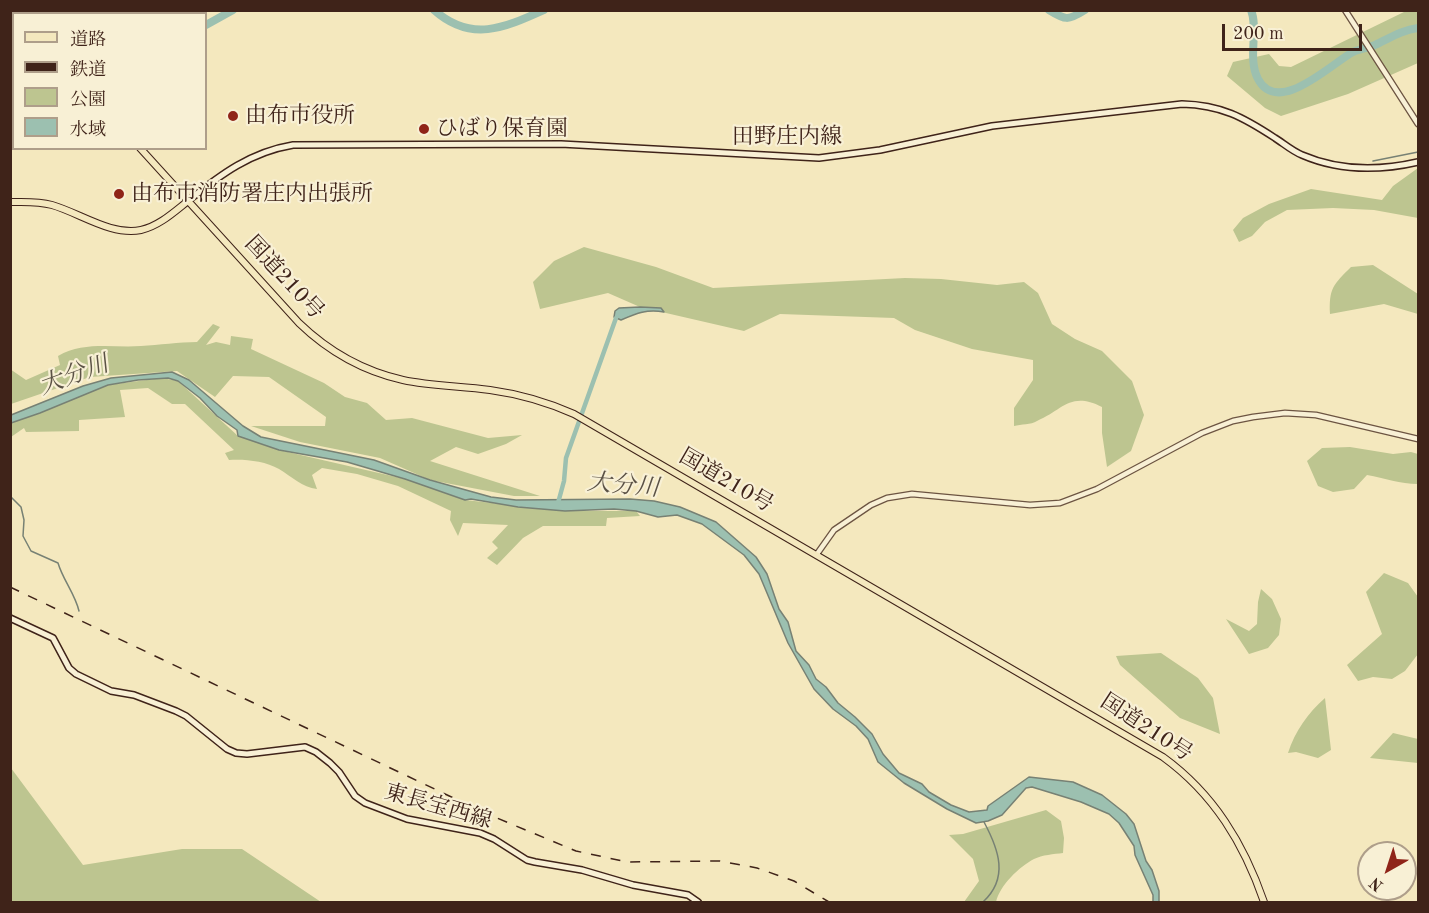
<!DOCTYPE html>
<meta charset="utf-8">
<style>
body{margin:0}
#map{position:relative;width:1429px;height:913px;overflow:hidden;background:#f4e8be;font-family:"Old Standard TT","Noto Serif JP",serif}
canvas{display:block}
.frame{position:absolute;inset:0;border:12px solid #3f2319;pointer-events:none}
.legend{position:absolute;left:12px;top:12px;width:195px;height:138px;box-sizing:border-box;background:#f8f0d5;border:2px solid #ae9e8a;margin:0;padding:8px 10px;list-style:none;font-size:18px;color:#3f2319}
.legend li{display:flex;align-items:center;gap:12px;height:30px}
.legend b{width:30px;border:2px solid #ae9e8a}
.north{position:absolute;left:1357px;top:841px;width:60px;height:60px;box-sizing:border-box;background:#f8f0d5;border:2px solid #ae9e8a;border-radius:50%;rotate:219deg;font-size:16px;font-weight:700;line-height:24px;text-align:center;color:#3f2319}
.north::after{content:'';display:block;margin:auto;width:21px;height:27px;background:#8f2418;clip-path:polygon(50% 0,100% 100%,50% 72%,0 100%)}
.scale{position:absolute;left:1222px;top:24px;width:140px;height:27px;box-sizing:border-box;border:3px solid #3f2319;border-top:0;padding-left:8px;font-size:18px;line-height:21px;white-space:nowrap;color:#3f2319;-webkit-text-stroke:4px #f8f0d5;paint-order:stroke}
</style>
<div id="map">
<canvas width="1429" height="913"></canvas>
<div class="frame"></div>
<ul class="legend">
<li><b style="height:8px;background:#f4e8be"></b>道路</li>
<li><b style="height:8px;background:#3f2319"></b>鉄道</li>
<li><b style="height:16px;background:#bdc590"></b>公園</li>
<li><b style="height:16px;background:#9cc0b0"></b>水域</li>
</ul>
<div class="north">N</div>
<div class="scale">200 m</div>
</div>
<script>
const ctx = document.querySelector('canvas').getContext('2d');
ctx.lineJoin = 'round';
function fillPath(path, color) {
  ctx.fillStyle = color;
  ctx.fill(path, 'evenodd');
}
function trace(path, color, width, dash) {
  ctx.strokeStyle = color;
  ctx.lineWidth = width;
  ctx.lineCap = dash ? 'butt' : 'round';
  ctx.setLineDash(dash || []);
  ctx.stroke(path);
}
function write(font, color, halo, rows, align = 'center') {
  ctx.font = font + ' "Old Standard TT","Noto Serif JP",serif';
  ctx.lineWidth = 4.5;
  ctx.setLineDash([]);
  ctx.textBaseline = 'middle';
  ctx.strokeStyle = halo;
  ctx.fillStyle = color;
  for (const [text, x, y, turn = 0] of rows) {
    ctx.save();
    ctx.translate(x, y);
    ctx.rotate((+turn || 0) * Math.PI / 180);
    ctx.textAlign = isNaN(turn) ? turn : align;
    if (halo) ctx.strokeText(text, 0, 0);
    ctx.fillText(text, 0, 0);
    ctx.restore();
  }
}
const green = new Path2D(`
 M1406 11H1418V63L1348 94 1281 116 1265 108 1227 76 1233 62 1269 54 1279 66 1291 67Z
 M1418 168V218L1374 210 1333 208 1287 210 1265 222 1252 236 1239 242 1233 230 1243 218 1269 204 1311 189 1382 200 1393 186Z
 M584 247 656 267 713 288 905 278 941 279 997 285 1024 282 1038 293 1052 324 1075 339 1102 351 1132 381 1144 415 1131 451 1107 467 1102 433V407C1070 391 1063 410 1037 421 1031 425 1021 424 1014 426V408L1033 380V360L972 349 915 330 894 318 780 314 744 331 640 307 608 293 540 309 533 282 554 261Z
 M1373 265 1418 294V314L1384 304 1330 314C1329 288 1333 285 1351 267Z
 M213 324 220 327 206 345 216 342 230 345 231 336 253 339 251 349 324 383 345 397 367 403 386 420 412 418 488 438 522 435 506 444 478 454 456 447 430 461 540 496H514L430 480 380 458 300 442 251 426H325L326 417 269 377 233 376 215 397 177 371 90 377 11 404 10 369 26 380 60 365 58 356C84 341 112 348 141 346 159 345 179 342 197 342Z
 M162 378 178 381 238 436 279 450 405 479 465 500 565 511H636L640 516 607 518 606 526H543L523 538 497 565 487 558 498 548 492 542 508 525 463 523 458 536 450 520 451 511 398 486 357 474 322 468 312 475 317 489C302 487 292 477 279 469 265 461 245 459 229 460L225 453 234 450 185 404H172L148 388 120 390 125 417 79 420V431L26 432 24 428 11 437V422L108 385Z
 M1350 447 1393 454 1411 452 1418 454V484C1400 484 1385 478 1367 475L1354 489 1333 492 1318 486 1307 461 1322 448Z
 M1384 573 1408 583 1418 597V654L1405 671 1392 679 1373 677 1358 681 1347 665 1382 634 1366 592Z
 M1261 589 1272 599 1281 619 1279 635 1268 648 1249 654 1226 619 1249 631 1257 624 1258 602Z
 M1161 653 1198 678 1213 698 1220 734 1180 718 1120 665 1116 656Z
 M1325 698 1331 750 1318 758 1296 752 1288 753C1295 731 1308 713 1325 698Z
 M1393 733 1418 739V763L1370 758Z
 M11 768 83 865 182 849H242L321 902H11Z
 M1046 810 1061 821 1064 838 1063 853C1054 854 1042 855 1034 859 1019 867 1000 885 996 902H964L979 881 973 859 949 835 963 834Z`);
const water = new Path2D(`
 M640 307 661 308 664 312C647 309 637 313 621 320L614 317 615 311 619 308Z
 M172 372 189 380 243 426 261 437 374 460 430 480 491 497 516 500 630 499 654 501 680 507 716 522 756 557 767 574 779 609 788 622 796 651 809 665 816 679 826 687 838 703 855 717 872 734 883 754 899 773 922 784 929 792 951 805 969 812 987 810 988 806 1029 777 1073 782 1102 795 1126 814 1134 824 1146 861 1152 870 1159 891V902H1153V895L1135 855 1134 846 1119 823 1109 814 1081 802 1032 787 1026 788 1002 815 988 821 976 823 947 809 904 783 878 762 868 739 856 726 833 709 814 689 788 643 759 574 744 555 702 524 677 515 658 517 636 511 614 509 565 511 518 507 471 499 465 500 405 479 347 462 279 450 238 436 237 430 217 416 200 398 178 381 168 378 138 380 108 385 40 413 11 423V415L83 386 111 378Z`);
const stream = new Path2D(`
 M1373 161 1418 152
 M10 496 21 507 24 520 23 536 31 551 58 563C63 580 75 594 79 611
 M983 902C1009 878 999 850 984 822`);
const canal = new Path2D(`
 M558 503 564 481 566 458 616 318`);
const river = new Path2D(`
 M434 10C471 43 504 28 544 10
 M1049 10C1065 20 1068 21 1085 10
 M1251 10C1259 30 1247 58 1258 79 1278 117 1332 63 1353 52 1360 49 1368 48 1375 45 1390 38 1402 30 1418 28
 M206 25 233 10
 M10 133 14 134`);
const tertiary = new Path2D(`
 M1345 10 1418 124
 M49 14 64 10
 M817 554 834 530 871 505 887 498 912 494 1030 505 1060 503 1097 489 1202 433 1233 421 1253 417 1285 413 1316 415 1418 439`);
const secondary = new Path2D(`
 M188 201C221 174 251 152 293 145L561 144 819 158 880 150 992 126 1182 104C1221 105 1243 117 1275 138 1283 143 1292 151 1302 155 1339 171 1379 171 1418 162
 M10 618 53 638 69 668 76 674 111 691 134 695 176 711 186 716 227 749 236 753 247 754 305 747 316 752 330 763 339 772 355 796 365 803 407 819 480 833 494 839 527 860 535 862 582 870 633 885 688 895 698 902`);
const primary = new Path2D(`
 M10 202C25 202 38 201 52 205 80 213 111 236 141 230 159 226 174 212 188 201`);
const trunk = new Path2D(`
 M15 10 17 14
 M140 148 299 323C328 351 363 371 403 380 431 386 461 386 490 390 519 394 547 402 574 414L1163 757C1214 794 1244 844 1264 902`);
const rail = new Path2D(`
 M10 587 485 813 576 851 627 862 720 861 757 868 794 881 829 902`);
const markers = [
 [233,116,6,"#8f2418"],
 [424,129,6,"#8f2418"],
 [119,194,6,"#8f2418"]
];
const poiNames = [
 ["由布市役所",245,116],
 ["ひばり保育園",436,129],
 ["由布市消防署庄内出張所",131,194]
];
const streetNames = [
 ["田野庄内線",787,137],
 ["国道210号",284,278,47],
 ["国道210号",726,481,30],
 ["国道210号",1146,728,33],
 ["東長宝西線",438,807,16]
];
const waterNames = [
 ["大分川",74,376,-20],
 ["大分川",623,486,5]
];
fillPath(green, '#bdc590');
fillPath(water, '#9cc0b0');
trace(water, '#778174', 1.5);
trace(stream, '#778174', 1.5);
trace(canal, '#9cc0b0', 4.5);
trace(river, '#9cc0b0', 8);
trace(tertiary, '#6c5442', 7);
trace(secondary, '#3f2319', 8);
trace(primary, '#3f2319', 8);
trace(trunk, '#3f2319', 8);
trace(tertiary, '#f8f0d5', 4.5);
trace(secondary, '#f8f0d5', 5);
trace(primary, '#f4e8be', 6);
trace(trunk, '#f4e8be', 6);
trace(rail, '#3f2319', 1.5, [10, 10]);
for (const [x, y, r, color] of markers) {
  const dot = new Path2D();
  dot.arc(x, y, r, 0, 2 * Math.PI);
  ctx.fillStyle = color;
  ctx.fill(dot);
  trace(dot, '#f8f0d5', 2);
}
write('22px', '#3f2319', '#f8f0d5', poiNames, 'left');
write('22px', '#3f2319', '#f8f0d5', streetNames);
write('italic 24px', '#5b5246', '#f8f0d5', waterNames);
</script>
